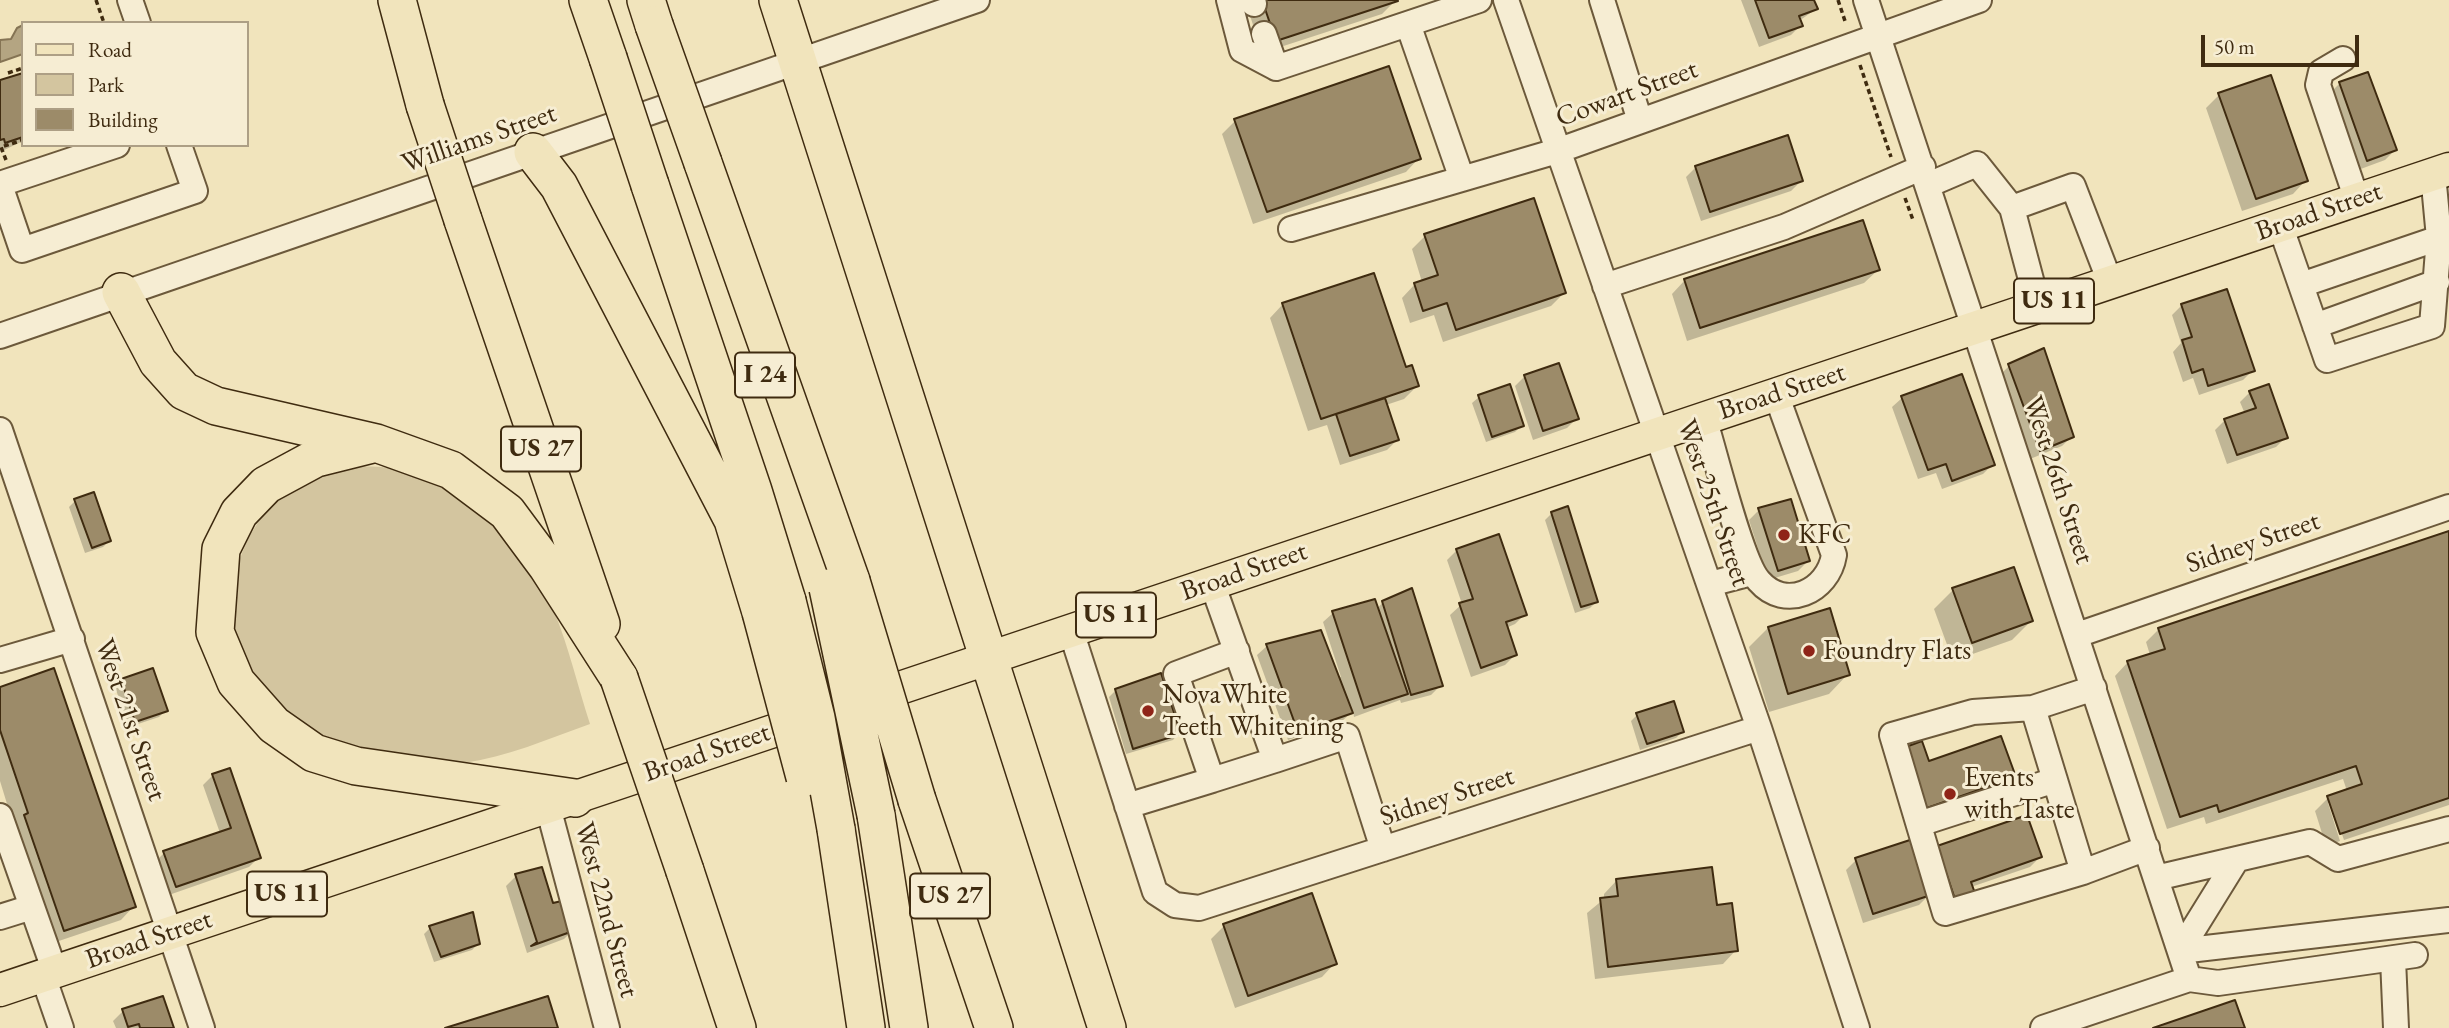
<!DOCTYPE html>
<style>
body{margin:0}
#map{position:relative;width:2449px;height:1028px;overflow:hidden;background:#f1e4bc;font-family:"EB Garamond",serif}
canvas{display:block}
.legend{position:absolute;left:21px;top:21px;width:228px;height:126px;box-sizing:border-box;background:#f6edd3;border:2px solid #ad9f85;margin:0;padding:9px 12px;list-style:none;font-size:21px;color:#3f2b10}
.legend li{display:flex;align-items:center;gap:14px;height:35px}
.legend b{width:35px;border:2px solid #ad9f85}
.scale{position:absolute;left:2201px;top:35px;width:158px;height:32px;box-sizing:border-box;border:4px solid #3f2b10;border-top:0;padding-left:9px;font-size:21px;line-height:24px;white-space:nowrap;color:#3f2b10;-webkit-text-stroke:5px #f6edd3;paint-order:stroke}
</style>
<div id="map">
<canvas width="2449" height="1028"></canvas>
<ul class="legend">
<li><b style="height:9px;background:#f1e4bc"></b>Road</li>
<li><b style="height:19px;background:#d3c59f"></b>Park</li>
<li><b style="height:19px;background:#9c8b69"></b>Building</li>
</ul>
<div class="scale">50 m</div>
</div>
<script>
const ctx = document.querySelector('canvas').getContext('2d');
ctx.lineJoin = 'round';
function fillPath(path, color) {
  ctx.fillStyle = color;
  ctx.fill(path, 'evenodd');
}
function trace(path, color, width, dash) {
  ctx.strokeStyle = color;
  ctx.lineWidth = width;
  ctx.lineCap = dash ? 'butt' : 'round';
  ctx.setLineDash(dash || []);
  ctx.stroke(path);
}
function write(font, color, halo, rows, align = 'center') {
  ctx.font = font + ' "EB Garamond",serif';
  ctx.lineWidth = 6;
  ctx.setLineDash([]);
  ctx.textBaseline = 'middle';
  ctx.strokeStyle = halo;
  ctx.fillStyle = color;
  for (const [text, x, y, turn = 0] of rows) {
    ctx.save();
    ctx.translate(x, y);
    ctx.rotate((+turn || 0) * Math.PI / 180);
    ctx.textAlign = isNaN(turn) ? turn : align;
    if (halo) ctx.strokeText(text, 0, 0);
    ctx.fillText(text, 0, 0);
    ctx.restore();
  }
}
const green = new Path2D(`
 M358 466C370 467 383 466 395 469 459 483 531 552 554 611 569 648 578 687 590 724 548 739 507 757 463 763 441 765 416 759 394 756 380 755 360 756 347 751 262 713 203 635 246 544 260 514 281 491 311 477 325 470 343 469 358 466Z`);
const water = new Path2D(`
 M23 25V54L0 62V40L11 39 17 28Z`);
const shadow = new Path2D(`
 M1245 0H1396L1382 14 1262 53Z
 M1741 0H1812L1816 9 1799 21 1801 25 1791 35 1759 47Z
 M23 74V141L0 152V82Z
 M2340 83 2395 150 2385 160 2358 170 2330 93Z
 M2219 95 2306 180 2293 194 2242 211 2206 108Z
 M1235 121 1419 158 1406 172 1253 224 1222 134Z
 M1696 167 1801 181 1791 191 1701 221 1686 177Z
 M1425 236 1564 293 1551 306 1443 342 1434 315 1410 323 1402 298 1415 284 1422 282 1412 249Z
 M1878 270 1864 283 1687 341 1672 294 1685 280Z
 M1283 304 1404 370 1417 386 1404 399 1386 405 1397 440 1387 450 1340 465 1327 425 1308 431 1270 318Z
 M2182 305 2253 370 2243 380 2199 395 2193 378 2183 382 2173 352 2181 343 2172 315Z
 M2009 366 2072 436 2062 446 2030 459 1999 376Z
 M1525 376 1577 418 1567 428 1533 440 1515 386Z
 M2250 392 2286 437 2276 447 2227 464 2215 430 2225 420 2245 414 2240 402Z
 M1479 397 1522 425 1515 432 1486 442 1472 403Z
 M1902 398 1993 464 1983 474 1942 489 1936 473 1918 479 1892 407Z
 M75 501 109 541 103 547 85 553 69 507Z
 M1759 510 1808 561 1798 571 1768 580 1749 520Z
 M1552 513 1596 602 1590 608 1575 613 1545 520Z
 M2449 533V805L2344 840 2331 803H2328L2340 841 2326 846 2315 811 2328 798 2347 791 2343 779 2206 824 2204 817 2167 829 2115 676 2128 662 2150 655 2146 642 2159 629Z
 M1457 550 1525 614 1515 624 1506 628 1515 655 1505 665 1471 677 1450 615 1462 604 1447 560Z
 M1953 590 2031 621 2012 640 1953 661 1934 609Z
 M1383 602 1441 685 1431 695 1401 703 1400 700 1354 717 1353 711 1341 722 1288 740 1257 655 1267 646 1341 677 1323 622 1333 613 1377 609Z
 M1768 628 1848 674 1829 694 1769 712 1749 647Z
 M122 680 166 710 159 717 129 727 115 687Z
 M0 688 134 906 121 920 50 944 0 781Z
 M1116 690 1179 733 1173 740 1126 754 1109 697Z
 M1637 715 1682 732 1676 738 1640 750 1631 721Z
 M1928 763 2014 777 2004 787 1914 818Z
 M213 775 259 857 249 867 166 896 154 863 164 853 220 833 203 785Z
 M1928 857H2040L2030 867 1971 887 1947 914Z
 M1856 860 1929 895 1919 905 1863 923 1846 870Z
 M516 876 552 905 574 929 564 939 527 953 506 886Z
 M1617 880 1715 907 1736 950 1723 964 1595 979 1587 913 1604 899V894Z
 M1224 926 1335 963 1322 977 1235 1008 1211 939Z
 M430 928 478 944 472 950 434 962 424 934Z
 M123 1011 172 1028H116L113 1021Z`);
const building = new Path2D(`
 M1262 0H1397L1398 1 1276 41Z
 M1755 0H1814L1818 9 1799 16 1803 26 1769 38Z
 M1389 66 1421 159 1267 212 1234 119Z
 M2368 72 2397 150 2367 161 2339 82Z
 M23 73V137L5 143 4 139 0 140V80Z
 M2271 75 2308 181 2256 199 2218 93Z
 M1788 135 1803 181 1710 212 1695 166Z
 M1534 198 1566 293 1456 330 1447 303 1423 311 1414 283 1438 275 1424 234Z
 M1863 220 1880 270 1700 328 1684 279Z
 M1374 273 1406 367 1412 365 1419 386 1321 419 1282 303Z
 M2227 289 2255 371 2208 386 2203 369 2192 373 2182 340 2192 337 2181 304Z
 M2044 348 2074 437 2040 451 2008 364Z
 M1559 363 1579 419 1543 431 1524 375Z
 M1962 374 1995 465 1952 481 1946 464 1928 470 1901 396Z
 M1510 384 1524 426 1492 437 1478 395Z
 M2269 384 2288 438 2237 455 2224 419 2256 408 2249 391Z
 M1385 398 1399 440 1350 456 1336 414Z
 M94 492 111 541 92 548 74 499Z
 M1791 499 1810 561 1778 571 1758 508Z
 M1568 506 1598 602 1581 607 1551 512Z
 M2449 531V798L2340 834 2327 796 2362 784 2356 766 2219 812 2217 805 2180 817 2127 661 2165 649 2158 628Z
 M1499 534 1527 615 1506 622 1517 655 1481 668 1459 603 1473 599 1456 549Z
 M2014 567 2033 621 1972 643 1952 588Z
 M1412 588 1443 686 1411 695 1382 601Z
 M1375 599 1408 694 1364 708 1332 611Z
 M1830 608 1850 675 1788 694 1768 627Z
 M1321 630 1353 713 1298 732 1266 644Z
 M54 668 136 907 64 931 24 815 28 813 0 730V687Z
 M153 668 168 711 135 722 121 679Z
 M1161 673 1181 734 1133 749 1115 689Z
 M1674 701 1684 732 1647 744 1636 713Z
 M2001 736 2016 777 1924 809 1903 748 1922 741 1929 761Z
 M230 768 261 858 176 887 163 851 231 828 212 774Z
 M2027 815 2042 857 1971 882 1977 899 1957 905 1937 846Z
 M1913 839 1931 895 1873 914 1855 858Z
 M542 867 553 903 566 900 576 930 531 946 537 942 515 874Z
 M1712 867 1717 905 1732 903 1738 951 1608 967 1600 898 1618 896 1616 879Z
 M1312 893 1337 964 1248 996 1223 924Z
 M473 912 480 944 441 957 429 926Z
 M163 996 174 1028H140L139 1024 128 1027 122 1009Z
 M548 996 558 1028H445Z
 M2235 1000 2245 1028H2153Z`);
const path = new Path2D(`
 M96 0 104 23
 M1838 0 1846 24
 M1860 65 1891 157
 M8 73 23 68
 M6 160 1 147 23 140
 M1905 198 1913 220`);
const minor = new Path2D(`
 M130 0 138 23
 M1229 0 1242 50 1276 68 1479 0
 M1253 0 1254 4
 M1506 0 1759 728 1857 1028
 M1602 0 1640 121
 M1866 0 2189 979
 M1408 24 1462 179
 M1264 34 1276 68
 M2343 59 2321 72 2318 85 2357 200
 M0 184 117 145
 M0 185 22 250 195 191 179 145
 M1928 185 1977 164 2012 208
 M2280 225 2327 360 2432 326 2439 238 2433 174
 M1291 229 1557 151 1979 0
 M2301 285 2439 238
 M1605 286 1784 227 1923 167
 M2038 306 2012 208 2073 186 2110 282
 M2315 326 2437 282
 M0 336 977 0
 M1704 418C1714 449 1741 562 1759 581 1785 611 1828 592 1834 555L1776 394
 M0 430 202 1028
 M1212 583 1275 760 1347 736 1383 849
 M1710 584 1752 573
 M1071 631 1155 892 1175 905 1199 908 1759 728
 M2077 635 2449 507
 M1237 651 1176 674 1212 780 1275 760
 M0 660 72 639
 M2094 688 2033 708 2083 872 2147 848
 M2033 708 1973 712 1892 735 1945 913 2083 872
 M1127 806 1212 780
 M548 807 607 1028
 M0 816 55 972
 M1919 824 2055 780
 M2156 878 2310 842 2338 859 2449 829
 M0 917 32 907
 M2180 951 2449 920
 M2180 951 2237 859
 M2393 959 2396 1028
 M43 976 61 1028
 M2043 1028 2189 979 2218 983 2415 955`);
const major = new Path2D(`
 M861 701 2449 169
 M0 990 815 717`);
const highway = new Path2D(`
 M397 0 425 105
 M588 0 608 58
 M646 0 654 25
 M778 0 1107 1028
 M533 152 559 186 733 520 761 612
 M703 163 851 581
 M650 185 753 491 787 601
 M463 220 601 624
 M121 292 158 362 184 391 216 406 376 443 451 470 507 512 547 566 619 678
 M376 443 316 458 266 485 239 513 221 549 215 632 236 682 274 725 314 753 356 766 575 798
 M917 800 994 1028
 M876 815 909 1028
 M836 829 866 1028
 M685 871 737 1028`);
const highwayBridge = new Path2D(`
 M654 25 703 163
 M608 58 650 185
 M425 105 463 220
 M851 581 917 800
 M828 588 876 815
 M787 601 816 718 836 829
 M761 612 805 777
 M619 678 685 871`);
const markers = [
 [1784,535,7,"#8f2418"],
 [1809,651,7,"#8f2418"],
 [1148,711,7,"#8f2418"],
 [1950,794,7,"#8f2418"]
];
const shields = [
 [2054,301,80],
 [765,375,60],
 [541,449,80],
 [1116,615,80],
 [287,894,80],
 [950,896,80]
];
const shieldNames = [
 ["US 11",2054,301],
 ["I 24",765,375],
 ["US 27",541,449],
 ["US 11",1116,615],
 ["US 11",287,894],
 ["US 27",950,896]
];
const streetNames = [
 ["Cowart Street",1627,94,-20],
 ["Williams Street",479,139,-19],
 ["Broad Street",2319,212,-19],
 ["Broad Street",1782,392,-18],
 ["West 26th Street",2058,480,72],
 ["West 25th Street",1713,503,71],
 ["Sidney Street",2253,543,-19],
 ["Broad Street",1244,572,-19],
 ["West 21st Street",130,720,71],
 ["Broad Street",707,753,-19],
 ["Sidney Street",1447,797,-18],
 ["West 22nd Street",606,910,75],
 ["Broad Street",149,940,-19]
];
const poiNames = [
 ["KFC",1798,535],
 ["Foundry Flats",1823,651],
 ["NovaWhite",1162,695],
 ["Teeth Whitening",1162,727],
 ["Events",1964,778],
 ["with Taste",1964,810]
];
fillPath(green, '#d3c59f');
fillPath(water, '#b4a582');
trace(water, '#857454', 2);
fillPath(shadow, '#0003');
fillPath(building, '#9c8b69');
trace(building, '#3f2b10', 2);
trace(minor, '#6c593b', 28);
trace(major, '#3f2b10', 35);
trace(highway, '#3f2b10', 40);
trace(path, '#3f2b10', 3.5, [5, 3.5]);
trace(minor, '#f6edd3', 24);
trace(major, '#f1e4bc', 32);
trace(highway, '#f1e4bc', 37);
trace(highwayBridge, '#3f2b10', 40, []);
trace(highwayBridge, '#f1e4bc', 37);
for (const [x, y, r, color] of markers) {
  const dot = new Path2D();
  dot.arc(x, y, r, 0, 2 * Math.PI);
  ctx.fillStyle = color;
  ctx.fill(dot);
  trace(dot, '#f6edd3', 2.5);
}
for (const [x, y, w] of shields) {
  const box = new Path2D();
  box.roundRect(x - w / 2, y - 22.5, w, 45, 5);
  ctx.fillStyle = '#f6edd3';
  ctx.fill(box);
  trace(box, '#3f2b10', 2);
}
write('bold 26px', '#3f2b10', null, shieldNames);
write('28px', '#3f2b10', '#f6edd3', streetNames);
write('28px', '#3f2b10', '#f6edd3', poiNames, 'left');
</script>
